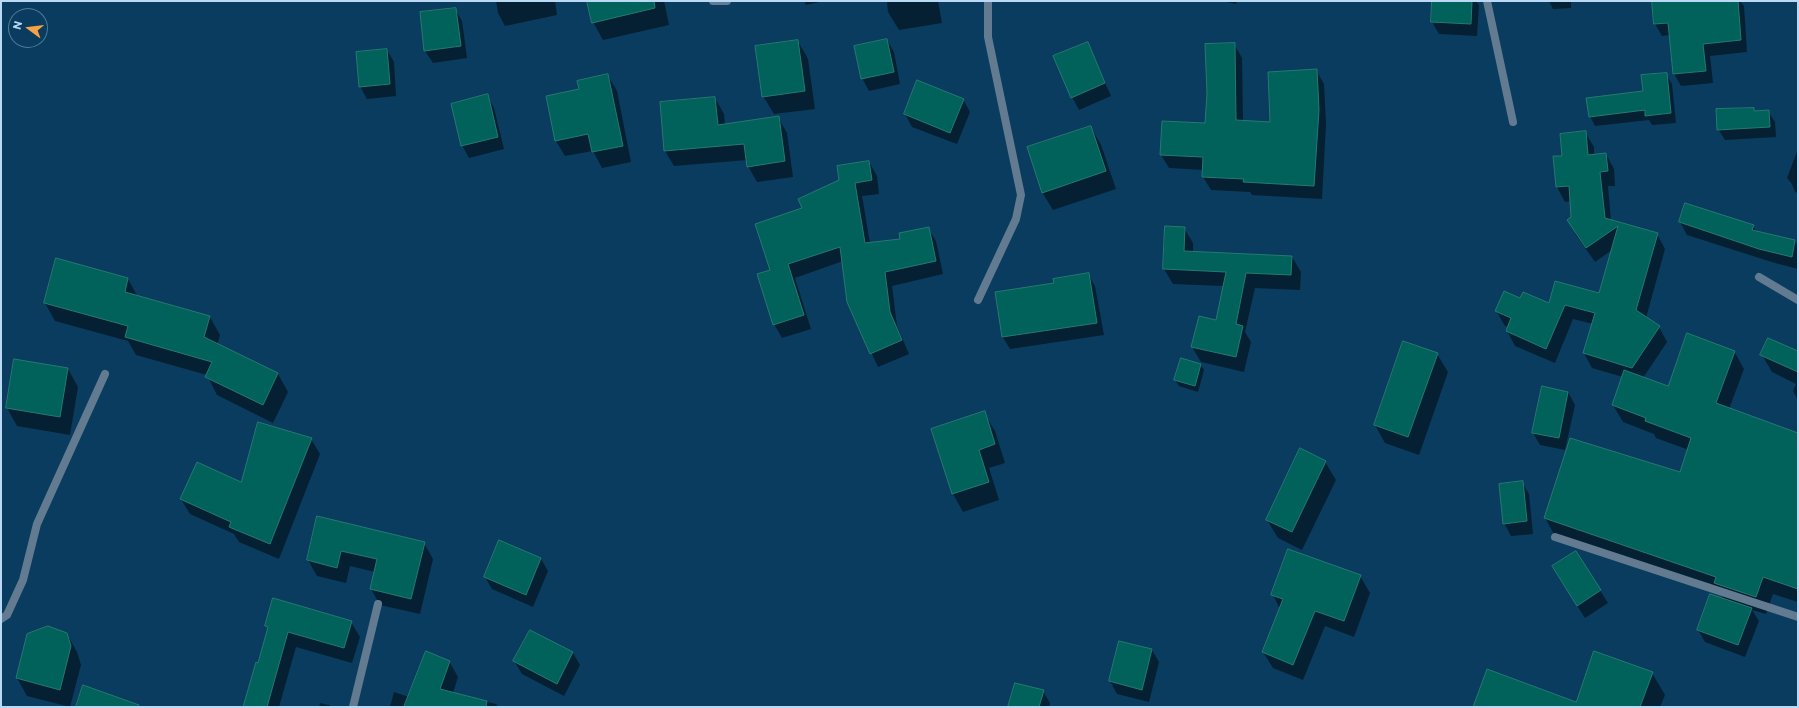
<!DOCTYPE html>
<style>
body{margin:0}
#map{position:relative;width:1799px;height:708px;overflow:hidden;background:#0a3c5f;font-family:Commissioner,sans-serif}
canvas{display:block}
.frame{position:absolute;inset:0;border:2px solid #bad9f4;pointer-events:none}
.north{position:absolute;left:8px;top:8px;width:40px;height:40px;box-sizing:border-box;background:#0a3c5f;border:1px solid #507b9b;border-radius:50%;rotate:285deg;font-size:11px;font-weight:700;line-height:16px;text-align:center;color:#bad9f4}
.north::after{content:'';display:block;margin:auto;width:14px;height:18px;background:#f6a247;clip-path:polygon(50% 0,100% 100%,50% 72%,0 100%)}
</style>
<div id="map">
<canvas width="1799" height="708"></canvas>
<div class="frame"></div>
<div class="north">N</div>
</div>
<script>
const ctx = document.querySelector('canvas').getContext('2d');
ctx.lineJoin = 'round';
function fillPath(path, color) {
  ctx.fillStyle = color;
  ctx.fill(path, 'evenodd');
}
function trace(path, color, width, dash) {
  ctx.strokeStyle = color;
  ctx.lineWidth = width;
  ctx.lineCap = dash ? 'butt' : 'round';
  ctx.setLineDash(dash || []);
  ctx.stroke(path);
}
const shadow = new Path2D(`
 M496 1H555L557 15 505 26 498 13Z
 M588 1H664L669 25 603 40 593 22Z
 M804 1H824L806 5Z
 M887 1H938L942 23 899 30 888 12Z
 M1222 1H1237L1236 4Z
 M1433 1H1476L1479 5 1477 36 1439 34 1432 22Z
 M1549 1H1571V8L1553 9Z
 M1653 1H1740L1744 6 1747 52 1710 56 1713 83 1681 86 1674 74 1670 35 1662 36 1655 24Z
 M455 9 462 21 467 58 433 63 425 51Z
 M887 40 894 52 900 84 869 91 862 78Z
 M798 41 808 59 815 109 774 114 763 96Z
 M1087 43 1111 96 1079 110 1072 97Z
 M1234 44 1242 58 1243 122 1271 123 1316 70 1324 84 1326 124 1322 199 1252 195 1250 192 1211 190 1203 177 1204 170 1169 168 1161 155 1206 124Z
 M387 50 394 62 396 96 367 99 360 86Z
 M1666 74 1672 84 1676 123 1652 125 1649 120 1595 126 1590 116 1644 92Z
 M608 76 617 91 631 162 602 168 593 151 565 156 556 141 580 89Z
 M487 95 494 108 504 149 469 158 462 145Z
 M715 98 724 114 725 125 778 117 787 133 793 177 757 182 748 166 747 160 674 166 665 151Z
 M963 99 970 112 957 144 912 127 905 114Z
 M1753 109 1755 112 1768 111 1775 122 1776 137 1725 140 1718 129Z
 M1091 127 1101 145 1116 189 1053 210 1042 192Z
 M1585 132 1594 147V156L1606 154 1614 169 1615 186H1608L1611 221 1657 234 1665 249 1646 318 1659 327 1667 342 1643 378 1669 387 1734 351 1744 369 1729 409 1798 434V602L1773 594 1766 614 1752 610 1759 621 1745 657 1705 642 1698 630 1724 599 1719 591 1555 536 1545 518 1571 439 1681 473 1689 450 1656 438 1654 434 1623 422 1613 405 1623 377 1592 368 1584 353 1593 324 1573 319 1555 363 1515 346 1507 331 1509 327 1505 326 1496 311 1521 299 1550 304 1600 294 1612 250 1595 262 1576 235 1568 220 1572 217 1571 201 1565 202 1557 187 1554 157H1563Z
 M1798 149V193L1795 192 1792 184 1787 178Z
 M869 162 877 176 879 194 862 196 870 243 901 240 928 228 936 241 943 274 892 286 897 326 909 354 878 367 848 302 843 261 795 278 811 329 782 338 774 324 771 271 804 209 840 181Z
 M1686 204 1753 226 1757 232 1795 241 1798 247V269L1775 263 1687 235 1680 222Z
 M1184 228 1193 243V252L1292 257 1301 272 1300 290 1255 288 1245 332 1251 342 1244 372 1201 362 1192 347 1217 321 1224 286 1173 284 1164 269Z
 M1088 274 1095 286 1104 335 1010 349 1002 336 1055 284Z
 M128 279 138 297 210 317 220 335 217 345 278 374 288 392 273 423 217 395 207 375 136 355 128 341 55 321 45 303Z
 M1798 352V400L1793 391 1796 384 1772 372 1762 355Z
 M1437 354 1448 372 1419 455 1385 443 1375 425Z
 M1200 364 1204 370 1198 392 1179 386 1175 380Z
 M68 369 78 387 70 435 17 426 7 408Z
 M1568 392 1575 405 1565 450 1540 445 1533 433Z
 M984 413 995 431 1005 463 989 468 999 500 963 512 953 494 933 429Z
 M311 439 320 454 279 559 239 542 234 534 190 514 181 499 241 484Z
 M1325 462 1336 480 1302 550 1278 538 1267 520Z
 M1522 482 1529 494 1533 534 1511 536 1504 523Z
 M318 517 424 543 433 559 420 614 380 605 371 589 375 572 350 566 346 583 317 576 308 560Z
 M500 541 541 559 548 571 533 607 492 589 485 577Z
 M1576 552 1608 603 1585 618 1560 579Z
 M1360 576 1370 593 1354 637 1325 626 1303 680 1273 668 1263 652 1280 609 1273 595Z
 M351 622 360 637 352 663 296 647 279 707H244L259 664 268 629 266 626Z
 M530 631 573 653 580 665 564 696 522 674 514 661Z
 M67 634 77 652 81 665 70 707 27 696 17 678Z
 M1120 642 1152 650 1159 662 1149 702 1117 694 1110 681Z
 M449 661 458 677 453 693 496 704 498 707H390L394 692 409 697Z
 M1652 673 1665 695 1660 707H1474L1577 703Z
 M1043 691 1050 703 1049 707H1009Z
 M320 703 329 705 331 707H319Z`);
const building = new Path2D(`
 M587 1H654L655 8 592 23Z
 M1432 1H1472L1471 24 1431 22Z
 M1652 1H1738L1741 40 1703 44 1706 71 1673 74 1668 23 1654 24Z
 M456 8 461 46 424 51 420 12Z
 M887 39 894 72 861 79 854 46Z
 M798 40 805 91 762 97 755 46Z
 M1088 42 1105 83 1071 98 1053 56Z
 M1235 43 1236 120 1270 122 1268 72 1317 69 1319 110 1314 186 1243 182 1244 179 1202 177 1203 157 1160 155 1162 121 1205 123 1207 94 1205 44Z
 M387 49 390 84 359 87 356 52Z
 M1667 73 1671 113 1645 116V110L1589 117 1586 98 1643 91 1641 75Z
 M608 74 623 146 592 152 588 134 555 141 546 96 579 89 577 81Z
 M917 80 964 99 950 133 904 114Z
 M488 94 498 137 461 146 451 104Z
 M715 97 718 125 779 116 785 161 747 167 744 144 664 151 660 102Z
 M1754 108V111L1769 110 1770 127 1717 130 1716 109Z
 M1091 126 1106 171 1042 193 1027 147Z
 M1586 131 1588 155 1606 153 1608 171 1600 172 1605 218 1658 233 1636 310 1660 326 1632 368 1583 353 1595 313 1565 305 1546 349 1506 331 1511 318 1495 311 1504 291 1520 298 1523 292 1549 303 1555 281 1599 293 1618 226 1586 248 1567 220 1571 217 1569 186 1556 187 1553 156H1562L1560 134Z
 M869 161 872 180 855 183 865 243 900 239 899 233 929 227 936 261 885 272 890 312 902 340 870 354 847 302 840 247 788 264 804 315 773 325 757 274 770 270 755 224 802 208 798 199 839 180 837 166Z
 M1685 203 1754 225 1752 230 1795 240 1792 257 1759 249 1679 222Z
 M1165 226 1185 227 1184 251 1292 256 1291 275 1246 273 1236 324 1243 326 1236 357 1191 347 1199 316 1216 320 1226 272 1163 269Z
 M56 258 128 278 125 292 210 316 204 337 278 373 263 405 205 377 212 362 125 337 128 326 44 303Z
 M1089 273 1097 323 1002 337 995 292 1054 283 1053 279Z
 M1687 333 1735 351 1716 403 1798 433V589L1763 577 1756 597 1714 583 1716 577 1544 518 1570 438 1680 472 1691 438 1645 421 1646 418 1612 405 1624 370 1668 386Z
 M1768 338 1798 351V372L1760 355Z
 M1403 341 1438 353 1408 437 1374 425Z
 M1181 358 1201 364 1195 386 1174 380Z
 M14 359 68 368 60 417 6 408Z
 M1542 386 1568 392 1559 438 1532 433Z
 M985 411 995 444 979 450 989 482 952 494 931 429Z
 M258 422 312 438 270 544 229 527 231 522 180 499 197 462 241 482Z
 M1300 448 1326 461 1292 532 1266 520Z
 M1523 481 1527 521 1503 524 1499 484Z
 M317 516 425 542 411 599 370 589 377 559 341 551 337 568 307 560Z
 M499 540 541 558 526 595 484 577Z
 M1288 549 1361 575 1344 621 1315 611 1293 665 1262 652 1283 599 1271 595Z
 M1576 551 1601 590 1577 606 1552 566Z
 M1710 594 1752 608 1738 645 1697 630Z
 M273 598 352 621 344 648 288 632 267 707H243L256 662 258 663 268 627 265 626Z
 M48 626 67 633 71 646 60 690 16 678 27 634Z
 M530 630 573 652 557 684 513 661Z
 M1119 641 1152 649 1142 690 1109 681Z
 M426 651 450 661 440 689 487 701 486 707H404Z
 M1594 651 1653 672 1640 707H1473L1487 669 1576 702Z
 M1015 683 1044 690 1039 707H1008Z
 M83 685 139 705V707H76Z`);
const minor = new Path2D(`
 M713 1H727
 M1487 1 1513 122
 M1759 277 1798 300
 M978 300 1016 219 1021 195 988 37V1
 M1555 537 1798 617
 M1 619 7 615 23 580 37 524 105 374
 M353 707 378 604`);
fillPath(shadow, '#0007');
fillPath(building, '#00625a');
trace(building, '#277970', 1);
trace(minor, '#627b91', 8);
</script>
